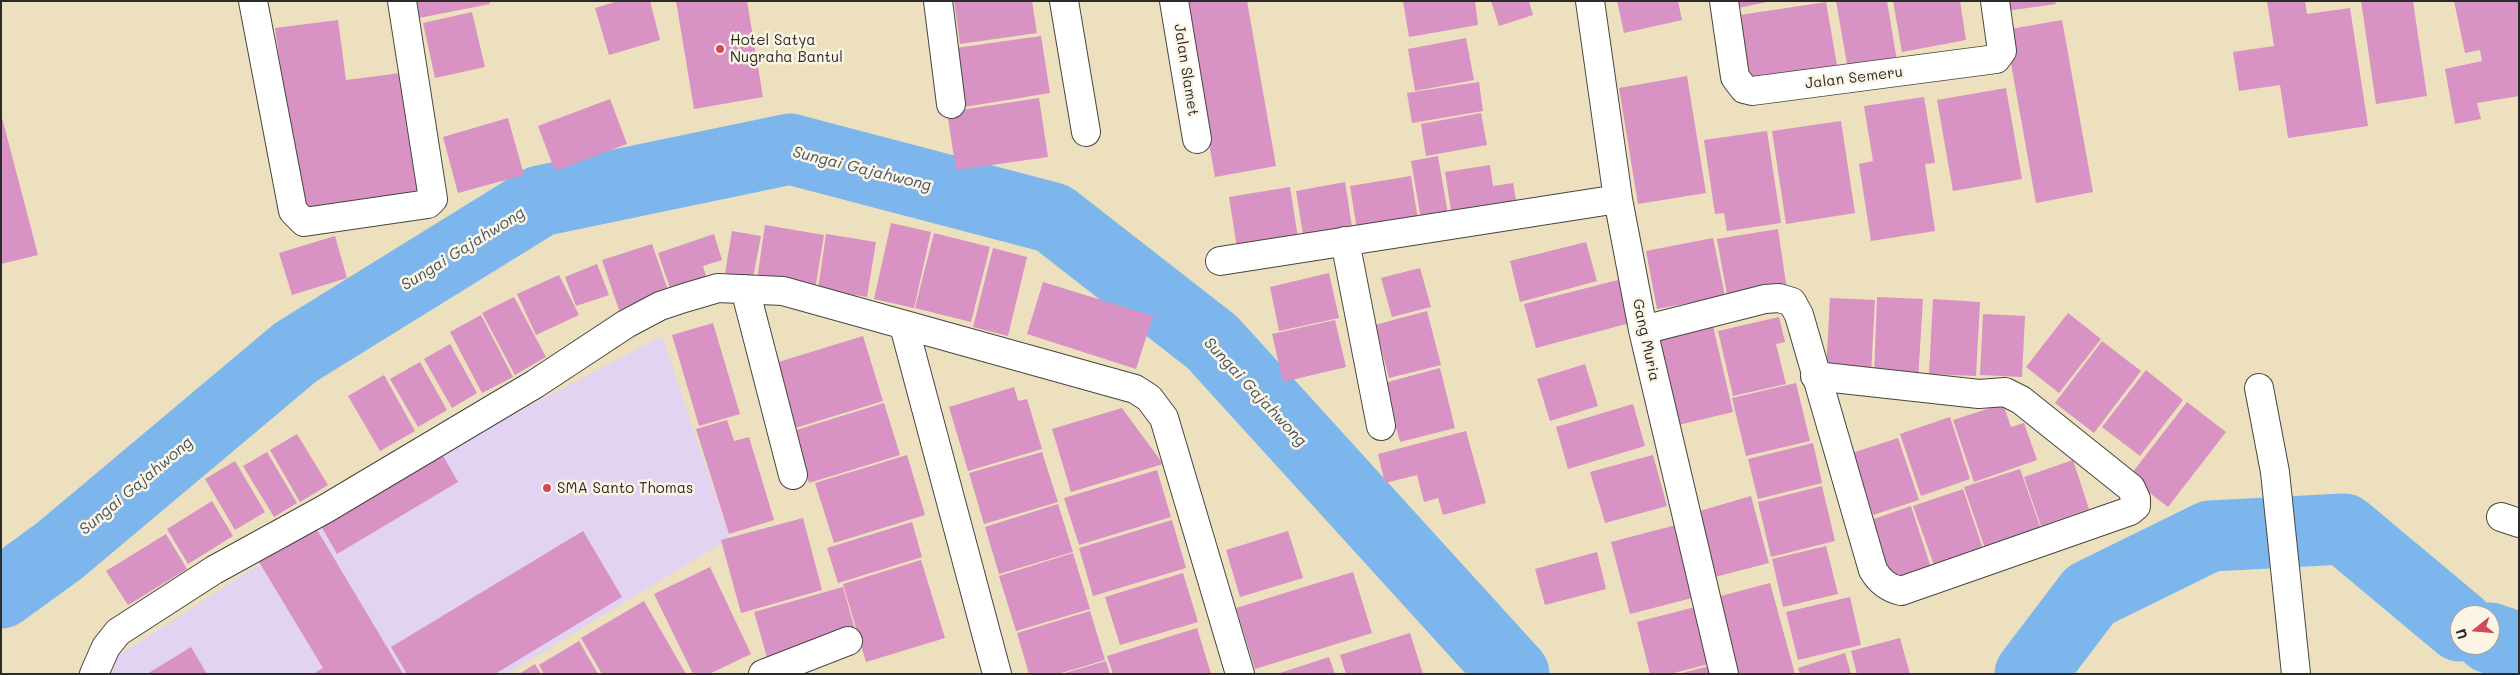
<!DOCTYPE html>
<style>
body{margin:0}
#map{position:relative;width:2520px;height:675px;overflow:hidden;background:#ece0be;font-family:Mali,sans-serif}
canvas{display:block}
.frame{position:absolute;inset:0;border:2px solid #2b2b2b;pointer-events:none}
.north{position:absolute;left:2450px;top:605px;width:50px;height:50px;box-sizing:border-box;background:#fcf5e5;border:1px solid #a8a49b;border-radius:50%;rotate:253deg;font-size:14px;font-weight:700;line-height:20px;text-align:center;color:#2b2b2b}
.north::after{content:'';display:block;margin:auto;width:18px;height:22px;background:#d1495b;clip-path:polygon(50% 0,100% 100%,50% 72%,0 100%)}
</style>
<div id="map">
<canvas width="2520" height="675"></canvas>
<div class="frame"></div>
<div class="north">U</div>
</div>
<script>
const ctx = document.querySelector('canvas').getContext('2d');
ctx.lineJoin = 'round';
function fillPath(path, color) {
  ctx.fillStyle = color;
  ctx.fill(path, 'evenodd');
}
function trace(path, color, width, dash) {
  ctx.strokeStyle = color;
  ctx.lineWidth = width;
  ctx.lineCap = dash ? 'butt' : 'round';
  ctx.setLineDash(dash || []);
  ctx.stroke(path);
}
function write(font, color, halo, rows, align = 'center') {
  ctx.font = font + ' Mali,sans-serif';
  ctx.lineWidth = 5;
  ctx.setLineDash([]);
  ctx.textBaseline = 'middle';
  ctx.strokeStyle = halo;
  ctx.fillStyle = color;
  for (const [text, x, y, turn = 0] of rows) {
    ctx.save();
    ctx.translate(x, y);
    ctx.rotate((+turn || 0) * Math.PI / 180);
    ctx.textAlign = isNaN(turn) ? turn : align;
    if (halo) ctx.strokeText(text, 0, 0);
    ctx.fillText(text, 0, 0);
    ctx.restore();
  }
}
const built = new Path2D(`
 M662 336 730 538 507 674H112L118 656 320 525 442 452Z`);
const river = new Path2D(`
 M1 593 59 551 296 352 540 201 790 149 1053 218 1212 342 1514 674
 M2490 638 2519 648
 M2030 674 2090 595 2210 536 2344 529 2460 626`);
const building = new Path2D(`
 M416 1H489L490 4 419 18Z
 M618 1H650L660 40 609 55 595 8Z
 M676 1H747L763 97 694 109Z
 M954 1H1032L1037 33 960 44Z
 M1184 1H1247L1276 166 1215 177Z
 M1403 1H1475L1478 25 1409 37Z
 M1491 1H1529L1533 15 1499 26Z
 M1617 1H1678L1682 20 1624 33Z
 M1731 1H1767V2L1733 9Z
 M1836 1H1887L1897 61 1848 70Z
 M1893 1H1960L1966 40 1902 52Z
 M1998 1H2055L2056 4 1999 12Z
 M2267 1H2305L2307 14 2350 8 2368 126 2288 138 2280 85 2239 91 2233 52 2274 46Z
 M2361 1H2413L2427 96 2376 104Z
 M2454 1H2519V96L2477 103 2481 119 2455 124 2445 69 2482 61 2480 50 2465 53Z
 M1826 2 1838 71 1751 84 1740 15Z
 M472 12 485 67 435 78 423 23Z
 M338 20 346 80 409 72 426 197 300 214 275 28Z
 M2062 20 2093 192 2036 203 2005 30Z
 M1041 36 1050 93 958 108 949 49Z
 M1466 38 1474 80 1415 91 1408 49Z
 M1687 76 1706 193 1638 204 1619 88Z
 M1479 82 1483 111 1412 123 1407 93Z
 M2006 88 2022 179 1953 191 1937 100Z
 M1924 97 1935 163 1925 164 1935 231 1871 241 1859 164 1873 161 1864 106Z
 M1039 98 1048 157 956 170 947 112Z
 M610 99 627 144 555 171 538 126Z
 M1481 113 1487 145 1426 156 1421 124Z
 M1 114 38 255 1 264Z
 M508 118 524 175 458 193 443 137Z
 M1841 121 1855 213 1786 224 1772 131Z
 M1767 131 1781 223 1727 231 1724 213 1715 214 1704 140Z
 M1438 156 1449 220 1422 225 1411 161Z
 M1490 165 1493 186 1513 183 1518 212 1453 223 1445 172Z
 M1411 176 1419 226 1358 236 1350 186Z
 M1345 182 1353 233 1304 241 1296 191Z
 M1290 187 1298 238 1237 248 1229 197Z
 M891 223 931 232 914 308 874 299Z
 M765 225 824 235 815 290 757 280Z
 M1778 229 1787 290 1728 300 1717 239Z
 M732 231 761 236 753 278 725 273Z
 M934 233 990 247 971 322 915 308Z
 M714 234 722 260 703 266 707 279 671 291 658 253Z
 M826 234 876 242 867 297 818 289Z
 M335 236 347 278 292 295 279 253Z
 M1713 238 1725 296 1657 309 1646 251Z
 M1586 242 1597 281 1520 302 1510 261Z
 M652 244 669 293 619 310 602 260Z
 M993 248 1027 257 1008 336 973 327Z
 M597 264 609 295 576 306 565 277Z
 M1420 268 1431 307 1392 317 1381 278Z
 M1329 273 1339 318 1279 331 1270 287Z
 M559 275 579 315 536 335 517 294Z
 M1618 280 1630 323 1536 348 1524 304Z
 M1043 282 1153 316 1136 369 1027 334Z
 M514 297 546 357 515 375 482 313Z
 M1877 297 1923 299 1918 380 1874 377Z
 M1830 298 1875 300 1871 374 1826 371Z
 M1933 299 1980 302 1976 376 1929 374Z
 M1427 311 1441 365 1389 378 1375 325Z
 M2068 313 2101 339 2059 393 2026 367Z
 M1983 314 2025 316 2022 377 1980 375Z
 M481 315 513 377 482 393 450 332Z
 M1779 317 1785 342 1776 344 1786 384 1733 396 1718 331Z
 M1335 320 1346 367 1283 382 1272 334Z
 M713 323 740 414 699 426 672 335Z
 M1713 326 1733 412 1674 426 1654 340Z
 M863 336 883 401 792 429 772 364Z
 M2102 341 2141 371 2094 433 2055 403Z
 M450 344 477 393 452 408 424 359Z
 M420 362 447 410 418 427 390 379Z
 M1585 364 1598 406 1550 421 1537 379Z
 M1440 368 1455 428 1400 442 1384 383Z
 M2146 370 2183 400 2140 456 2102 427Z
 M384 375 415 431 380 451 348 396Z
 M1796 383 1810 441 1746 456 1732 398Z
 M1014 387 1018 401 1027 399 1042 449 968 471 949 407Z
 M2187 402 2226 432 2168 507 2129 477Z
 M884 403 900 455 809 483 793 431Z
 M1633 404 1645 446 1568 469 1556 427Z
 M2003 404 2011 427 2024 423 2037 460 1974 482 1953 420Z
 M1122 408 1163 464 1071 492 1052 429Z
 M1950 417 1970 479 1921 496 1900 434Z
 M727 420 734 441 749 437 774 520 729 534 696 429Z
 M1466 431 1486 503 1443 515 1438 498 1424 502 1417 475 1385 483 1378 454Z
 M297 434 328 485 300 502 270 450Z
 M1898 438 1919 500 1873 515 1852 453Z
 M1813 443 1822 483 1758 499 1748 459Z
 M267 452 297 503 274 517 243 466Z
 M1042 452 1058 502 984 524 969 473Z
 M442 454 458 482 337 554 321 526Z
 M907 455 925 515 834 543 815 483Z
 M1653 455 1667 506 1605 523 1590 472Z
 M2073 460 2089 509 2041 526 2024 477Z
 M235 461 265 512 235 530 205 479Z
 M2020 469 2043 535 1987 554 1964 487Z
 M1157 470 1171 517 1079 545 1064 498Z
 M1822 486 1835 541 1771 557 1758 502Z
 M1963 489 1985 555 1936 571 1913 506Z
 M1751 496 1769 563 1711 578 1693 513Z
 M212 501 233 536 188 564 167 529Z
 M1058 504 1073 552 999 574 985 527Z
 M1911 506 1933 574 1893 587 1871 520Z
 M803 518 822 590 741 613 721 540Z
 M1172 520 1186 568 1093 596 1079 548Z
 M912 522 922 557 838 583 827 548Z
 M313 523 403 674H313L323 668 256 557Z
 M1676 525 1696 597 1630 614 1611 542Z
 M583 531 622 597 495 674H407L391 647Z
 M1288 531 1303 578 1240 597 1226 550Z
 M166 534 187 569 128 605 106 571Z
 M1826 546 1838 594 1783 607 1772 559Z
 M1597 552 1606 589 1545 605 1535 569Z
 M1073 553 1090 609 1016 631 999 576Z
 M921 560 945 638 866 662 843 584Z
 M710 567 751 654 709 674H693L654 594Z
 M1353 572 1372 633 1255 669 1236 608Z
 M1183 573 1198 622 1120 645 1105 597Z
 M1770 583 1795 674H1734L1713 598Z
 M843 587 857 637 768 661 754 612Z
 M1850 597 1861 645 1798 660 1786 612Z
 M644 601 686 674H602L581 638Z
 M1695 607 1709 664 1670 674H1650L1637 622Z
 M1090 611 1105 660 1058 674H1029L1017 633Z
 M1197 628 1211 674H1113L1107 656Z
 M1410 633 1423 674H1346L1340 655Z
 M1900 638 1910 674H1857L1851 651Z
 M579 641 598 674H544L539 665Z
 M191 647 207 674H147Z
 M1845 653 1851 674H1800L1798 668Z
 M1329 657 1335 674H1280V673Z
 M1106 661 1110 674H1065V673Z
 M535 664 541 674H519Z
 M1709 666 1711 674H1682V673Z`);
const minor = new Path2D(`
 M253 1 293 211 304 222 428 204 433 199 402 1
 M938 1 951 104
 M1064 1 1086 132
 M1174 1 1197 139
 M1590 1 1618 199 1643 330 1724 674
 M1724 1 1735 77 1744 89 1752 91 1996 59 2002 51 1995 1
 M1345 241 1381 426
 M1220 261 1618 199
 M745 289 793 475
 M904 326 997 674
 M1643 330 1765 299 1779 298 1792 302 1799 315 1873 570C1880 582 1888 588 1901 591L2130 511 2136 506V499L2131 488 2021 400 2005 392 1979 394 1815 376
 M2259 388 2275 472 2296 674
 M2501 517 2519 523
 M94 674 106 647 118 632 214 570 325 509 535 384 626 324 660 306 684 298 718 288 783 291 1135 389 1149 398 1164 418 1240 674
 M763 674 848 641`);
const markers = [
 [720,49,5,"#d1495b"],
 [547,488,5,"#d1495b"]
];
const poiNames = [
 ["Hotel Satya",730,40],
 ["Nugraha Bantul",730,57],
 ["SMA Santo Thomas",557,488]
];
const streetNames = [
 ["Jalan Slamet",1186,70,81],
 ["Jalan Semeru",1854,78,-7],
 ["Gang Muria",1646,340,78]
];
const waterNames = [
 ["Sungai Gajahwong",862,169,14],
 ["Sungai Gajahwong",463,249,-32],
 ["Sungai Gajahwong",1255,392,47],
 ["Sungai Gajahwong",136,486,-40]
];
fillPath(built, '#e3d3f2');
trace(river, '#7cb6ed', 71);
fillPath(building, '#d892c3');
trace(minor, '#484641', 30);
trace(minor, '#fff', 28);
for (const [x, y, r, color] of markers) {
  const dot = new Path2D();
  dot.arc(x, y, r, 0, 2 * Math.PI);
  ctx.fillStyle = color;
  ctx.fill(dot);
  trace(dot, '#fcf5e5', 2);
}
write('15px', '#2b2b2b', '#fcf5e5', poiNames, 'left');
write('15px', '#2b2b2b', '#fcf5e5', streetNames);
write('italic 16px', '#435565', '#fcf5e5', waterNames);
</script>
